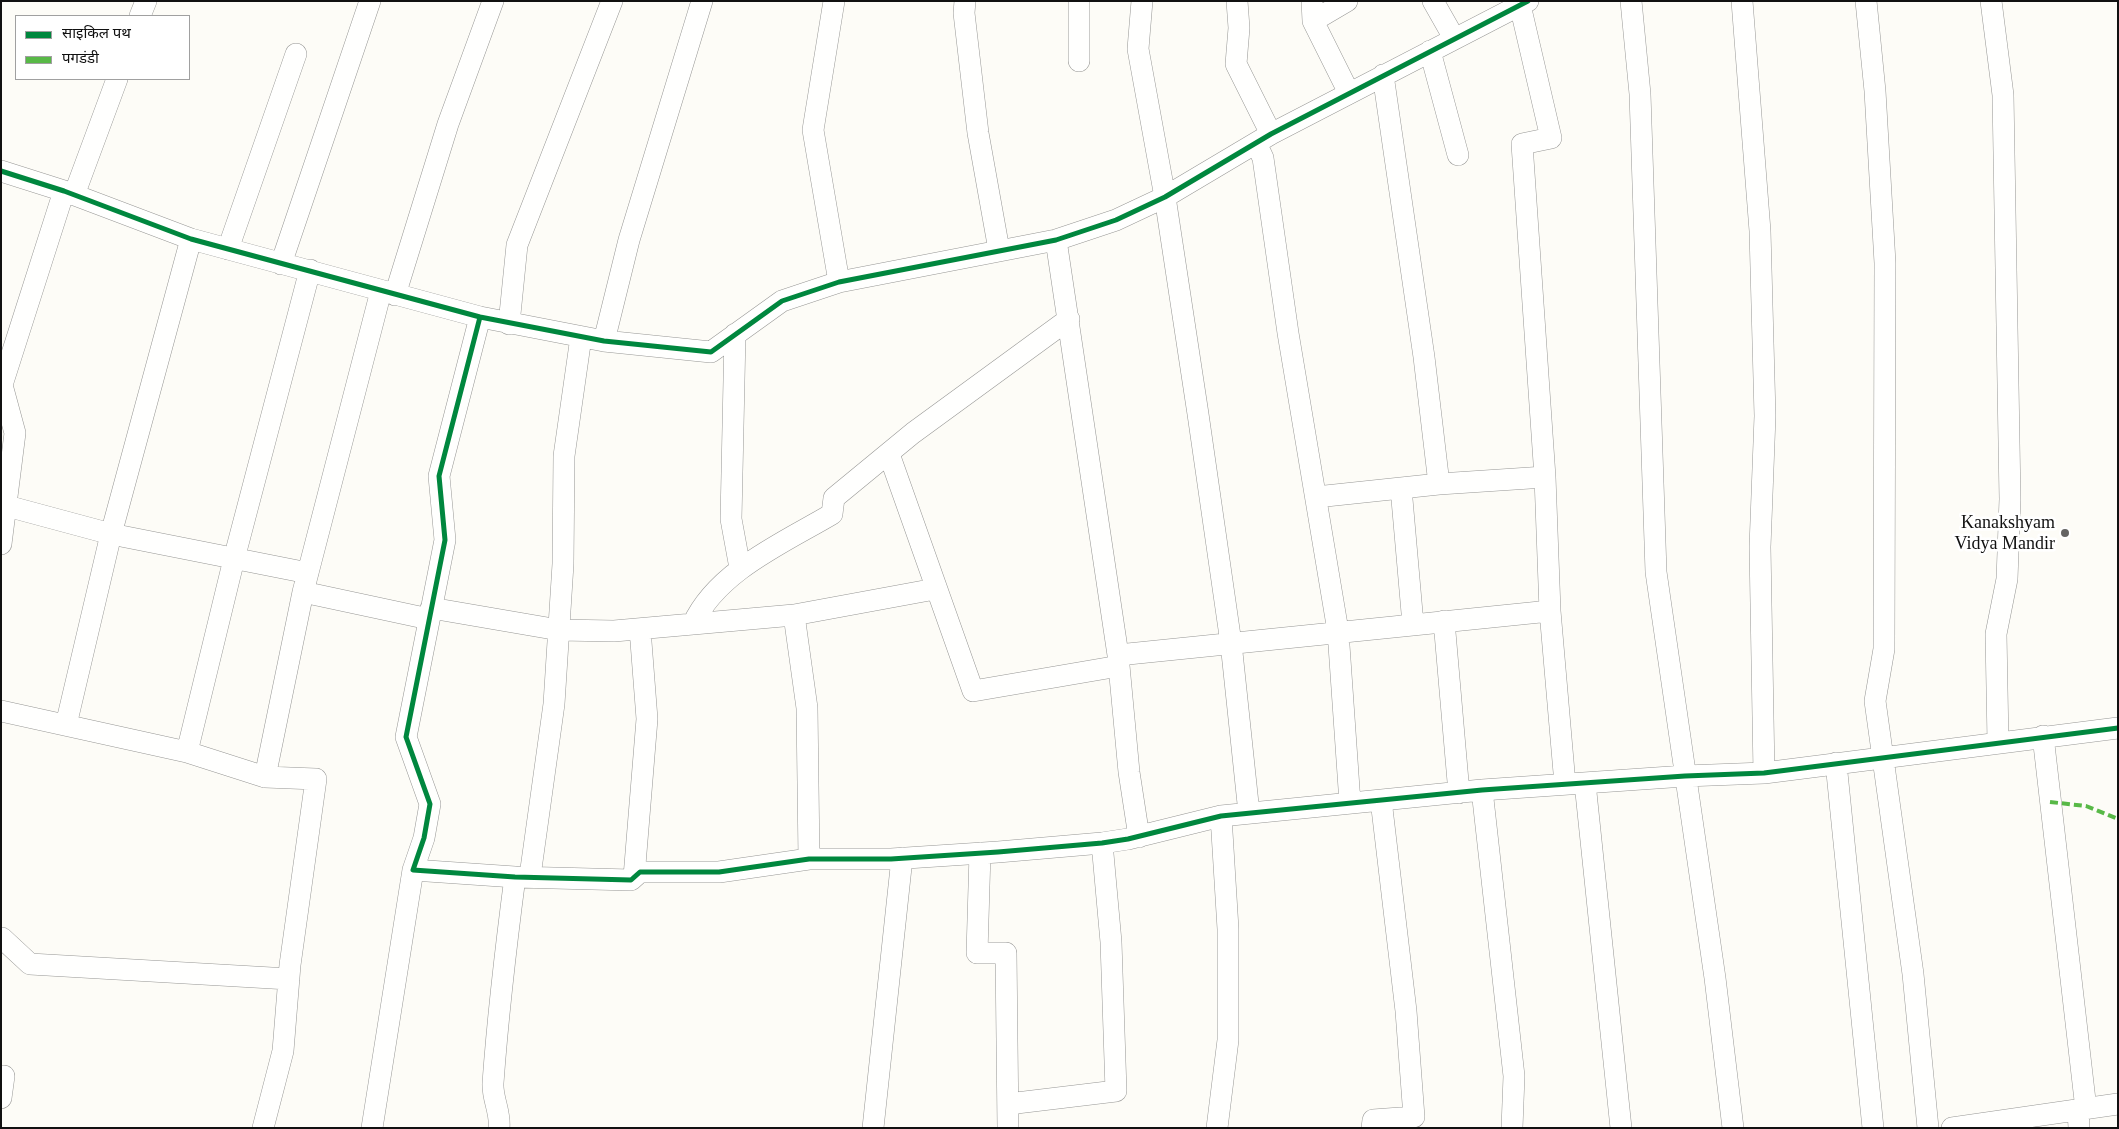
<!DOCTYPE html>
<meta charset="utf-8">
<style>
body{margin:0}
#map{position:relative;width:2119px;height:1129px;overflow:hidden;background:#fdfcf7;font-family:"Times New Roman","Noto Sans Devanagari",serif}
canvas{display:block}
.frame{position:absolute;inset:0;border:2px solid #111;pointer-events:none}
.legend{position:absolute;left:15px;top:15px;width:175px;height:65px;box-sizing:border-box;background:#fff;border:1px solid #a0a0a0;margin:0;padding:6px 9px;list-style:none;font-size:15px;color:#111}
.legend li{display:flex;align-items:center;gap:10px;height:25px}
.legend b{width:25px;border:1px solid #a0a0a0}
</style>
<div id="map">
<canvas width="2119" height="1129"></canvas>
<div class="frame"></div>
<ul class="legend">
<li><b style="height:6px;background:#00873e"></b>साइकिल पथ</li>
<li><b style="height:6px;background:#58b947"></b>पगडंडी</li>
</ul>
</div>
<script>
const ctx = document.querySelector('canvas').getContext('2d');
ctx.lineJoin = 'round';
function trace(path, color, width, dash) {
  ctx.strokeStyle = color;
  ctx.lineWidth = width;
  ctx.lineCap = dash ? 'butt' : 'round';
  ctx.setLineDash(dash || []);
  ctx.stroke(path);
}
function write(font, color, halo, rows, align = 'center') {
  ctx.font = font + ' "Times New Roman",serif';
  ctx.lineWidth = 5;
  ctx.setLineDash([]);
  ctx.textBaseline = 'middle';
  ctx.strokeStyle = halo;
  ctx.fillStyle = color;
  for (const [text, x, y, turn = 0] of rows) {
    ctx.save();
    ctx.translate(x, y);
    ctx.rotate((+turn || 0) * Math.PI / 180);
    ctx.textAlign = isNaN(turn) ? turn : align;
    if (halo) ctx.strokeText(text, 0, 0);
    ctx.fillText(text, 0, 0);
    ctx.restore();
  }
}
const minor = new Path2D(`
 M834 1 813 130 839 282
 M965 1 964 13 978 133 999 250
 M1142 1 1138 49 1165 197 1198 414 1231 643 1249 813
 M1237 1 1239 28 1236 64 1271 134
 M1312 1 1313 21 1349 93
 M1433 1 1454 38
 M1631 1 1640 94 1656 572 1715 978 1733 1128
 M1742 1 1760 231 1765 416 1760 547 1764 773
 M1866 1 1875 91 1885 263 1884 649 1875 701 1913 974 1928 1128
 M1991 1 2003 95 2010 499 2007 579 1996 634 1998 742
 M1520 5 1551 138 1522 144 1545 477 1550 611 1565 784
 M140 16 146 1
 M1313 21 1347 1
 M1430 51 1458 155
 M1079 61V1
 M1383 75 1424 357 1439 484
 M1256 143 1263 158 1288 333 1338 631 1350 803
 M1 171 64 191 191 239 480 317 604 341 711 352 782 301 839 282 1056 240 1116 220 1165 197 1271 134 1528 1
 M74 195 117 79
 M1056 240 1118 655 1129 772 1139 837
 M228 249 296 54
 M281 264 370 1
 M395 295 448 124 493 1
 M480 317 439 476 445 540 406 737 430 804 424 838 413 870 515 877 631 880 640 872H719L809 859H891L998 852 1102 843 1128 839 1221 816 1482 790 1685 776 1764 773 2118 728
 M509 324 517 245 612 1
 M735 334 731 519 740 568
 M604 341 629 240 702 1
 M889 454 973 691 1119 666
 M1401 488 1413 624
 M1316 497 1439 484 1545 477
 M7 506 111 534 308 573
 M1 544 15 433 2 385 64 191
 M303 592 429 619
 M431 608 559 630 614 631 693 624C717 571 785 542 832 514L834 498 913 433 1069 319
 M794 615 807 708 809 859
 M1444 621 1459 793
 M693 624 794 615 935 589
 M1118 655 1550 611
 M1 711 187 752 265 777
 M66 725 111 534 191 239
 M2043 736 2086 1109
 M187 752 234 559 310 270
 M1836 763 1873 1128
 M1585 783 1621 1128
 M1482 790 1514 1076 1512 1128
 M980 853 977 953H1006L1008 1128
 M530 876 554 704 563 564 564 456 581 337
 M634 877 647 719 640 629
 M2 938 30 964 289 979
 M1 1076H4L1 1098
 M1008 1104 1116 1091 1111 942 1102 843
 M2078 1110 2079 1128
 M263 1128 283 1051 290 965 316 779 265 777 303 592 381 291
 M372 1128 413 870
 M499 1128C501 1113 492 1098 493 1083 498 1014 506 946 515 877
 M873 1128 902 858
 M1217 1128 1228 1040V929L1221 816
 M1372 1128 1373 1120 1414 1117 1406 1011 1381 800
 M1952 1128 2118 1104`);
const quiet = new Path2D(`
 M2050 802 2086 806 2118 819`);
const cycleway = new Path2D(`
 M1 171 64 191 191 239 480 317 604 341 711 352 782 301 839 282 1056 240 1116 220 1165 197 1271 134 1528 1
 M480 317 439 476 445 540 406 737 430 804 424 838 413 870 515 877 631 880 640 872H719L809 859H891L998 852 1102 843 1128 839 1221 816 1482 790 1685 776 1764 773 2118 728`);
const markers = [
 [2065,533,5,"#646362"]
];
const poiNames = [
 ["Kanakshyam",2055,523],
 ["Vidya Mandir",2055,544]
];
trace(minor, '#979795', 22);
trace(minor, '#fffffe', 21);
trace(quiet, '#58b947', 4, [8, 4]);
trace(cycleway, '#00873e', 5);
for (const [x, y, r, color] of markers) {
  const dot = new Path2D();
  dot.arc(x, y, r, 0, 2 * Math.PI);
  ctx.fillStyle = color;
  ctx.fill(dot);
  trace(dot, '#fff', 2);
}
write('18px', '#111', '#fff', poiNames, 'right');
</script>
